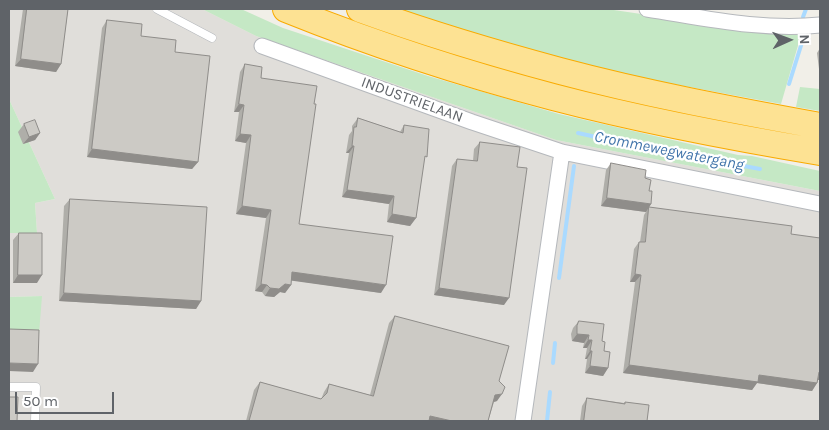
<!DOCTYPE html>
<style>
body{margin:0}
#map{position:relative;width:829px;height:430px;overflow:hidden;background:#f1efe8;font-family:Karla,sans-serif}
canvas{display:block}
.frame{position:absolute;inset:0;border:10px solid #5f6368;pointer-events:none}
.north{position:absolute;left:764px;top:15px;width:50px;height:50px;-webkit-text-stroke:4px #fff;paint-order:stroke;rotate:88deg;font-size:14px;font-weight:700;line-height:20px;text-align:center;color:#5f6368}
.north::after{content:'';display:block;margin:auto;width:18px;height:22px;background:#5f6368;clip-path:polygon(50% 0,100% 100%,50% 72%,0 100%)}
.scale{position:absolute;left:15px;top:392px;width:99px;height:22px;box-sizing:border-box;border:2px solid #5f6368;border-top:0;padding-left:6px;font-size:15px;line-height:18px;white-space:nowrap;color:#5f6368;-webkit-text-stroke:4px #fff;paint-order:stroke}
</style>
<div id="map">
<canvas width="829" height="430"></canvas>
<div class="frame"></div>
<div class="north">N</div>
<div class="scale">50 m</div>
</div>
<script>
const ctx = document.querySelector('canvas').getContext('2d');
ctx.lineJoin = 'round';
function fillPath(path, color) {
  ctx.fillStyle = color;
  ctx.fill(path, 'evenodd');
}
function trace(path, color, width, dash) {
  ctx.strokeStyle = color;
  ctx.lineWidth = width;
  ctx.lineCap = dash ? 'butt' : 'round';
  ctx.setLineDash(dash || []);
  ctx.stroke(path);
}
function write(font, color, halo, rows, align = 'center') {
  ctx.font = font + ' Karla,sans-serif';
  ctx.lineWidth = 4.5;
  ctx.setLineDash([]);
  ctx.textBaseline = 'middle';
  ctx.strokeStyle = halo;
  ctx.fillStyle = color;
  for (const [text, x, y, turn = 0] of rows) {
    ctx.save();
    ctx.translate(x, y);
    ctx.rotate((+turn || 0) * Math.PI / 180);
    ctx.textAlign = isNaN(turn) ? turn : align;
    if (halo) ctx.strokeText(text, 0, 0);
    ctx.fillText(text, 0, 0);
    ctx.restore();
  }
}
const industrial = new Path2D(`
 M9 9H202L256 36 556 140 820 191V421H9V333L42 296 9 297V233H37L35 203 55 199 9 99Z`);
const green = new Path2D(`
 M202 9H241L283 28 428 76 559 114 738 155 752 156 820 171V191L556 140 256 36Z
 M394 9H607L757 31 801 35 781 104 635 77 554 58Z
 M800 87 820 89V111L796 107Z
 M9 99 55 199 35 203 37 233H9Z
 M42 296 39 334 9 333V297Z`);
const stream = new Path2D(`
 M803 17 806 9
 M789 84 804 36
 M578 133 736 168 744 166 760 169
 M559 278 574 166
 M553 363 555 343
 M547 421 550 392`);
const lane = new Path2D(`
 M157 9 212 38
 M9 387H36L35 421`);
const street = new Path2D(`
 M647 9C705 18 762 31 820 25
 M262 46 472 122 562 152 820 204
 M523 421 562 152`);
const highway = new Path2D(`
 M286 9C373 44 462 73 553 97 641 120 730 137 820 152
 M360 9C426 33 493 53 560 71 646 94 733 110 820 126`);
const wall = new Path2D(`
 M23 9H68L61 64 56 72 15 66Z
 M107 20 175 52 198 162 192 169 87 157 102 28Z
 M820 48V68L819 69 817 53Z
 M245 64 261 78 299 224 381 293 291 280V285L285 293 280 292 274 297 265 296 262 292 255 291 266 218 236 214 246 143 235 141 239 112H234L240 72Z
 M358 118 400 132 404 125 424 160 416 218 410 226 387 222 389 204 342 197 349 153H346L349 135 352 131V126Z
 M24 124 40 133 35 140 23 144 18 132Z
 M480 142 517 167 504 305 434 295 452 166 457 159 473 161 474 149Z
 M611 163 645 178 649 191 651 204 646 212 601 206 606 170Z
 M70 199 201 301 196 309 59 301 64 206Z
 M649 207 791 234 818 380 817 383 812 391 757 383 752 390 623 373 635 282H630L634 249 639 242H640L644 215Z
 M19 233 37 283H13V240Z
 M395 316 499 381 497 401 494 402 488 421H246L254 390 260 382 321 399 322 397 324 392 329 384 370 395 389 323Z
 M579 321 602 341 608 368 603 376 585 373 587 359H585L587 348H583L584 343 572 341 571 334 573 328Z
 M587 398 624 403 625 402 647 421H580L582 406Z`);
const shadedWall = new Path2D(`
 M21 59 61 64 56 72 15 66Z
 M239 104 244 105 239 112H234Z
 M40 133 35 140 23 144 29 137Z
 M240 134 251 135 246 143 235 141Z
 M352 146H354L349 153H346Z
 M92 149 198 162 192 169 87 157Z
 M347 190 394 196 389 204 342 197Z
 M607 198 651 204 646 212 601 206Z
 M242 206 271 210 266 218 236 214Z
 M392 214 416 218 410 226 387 222Z
 M292 272 386 285 381 293 287 280Z
 M635 274 641 275 635 282H630Z
 M18 275H42L37 283H13Z
 M261 284 267 285 262 292 255 291Z
 M285 284 291 285 285 293 280 292 274 297 265 296 270 288Z
 M439 288 509 298 504 305 434 295Z
 M64 293 201 301 196 309 59 301Z
 M577 334 589 335 584 343 572 341Z
 M588 340H592L587 348H583Z
 M590 351H592L587 359H585Z
 M9 363 38 364 33 372 9 371Z
 M629 365 759 375 817 383 812 391 757 383 752 390 623 373Z
 M590 366 608 368 603 376 585 373Z
 M819 372H820V380H814Z
 M502 394 497 401 490 403 495 395Z
 M430 416 452 421H426Z`);
const building = new Path2D(`
 M27 9H68L61 64 21 59Z
 M107 20 142 24 141 36 176 40 175 52 210 56 198 162 92 149Z
 M245 64 262 67 261 78 317 86 314 104H316L299 224 393 236 386 285 292 272 291 285 285 284 279 289 270 288 267 285 261 284 271 210 242 206 251 135 240 134 244 105 239 104Z
 M358 118 403 133 404 125 429 129 427 157 425 156 416 218 392 214 394 196 347 190 354 146H352L354 127H356Z
 M35 120 40 133 29 137 24 124Z
 M480 142 520 147 517 167 527 168 509 298 439 288 457 159 477 161Z
 M611 163 646 170 645 178 651 180 649 191H652L651 204 607 198Z
 M70 199 207 207 201 301 64 293Z
 M649 207 792 226 791 234 820 238V372H819L817 383 759 375 758 382 629 365 641 275 635 274 639 242H645Z
 M19 233H42V275H18Z
 M395 316 509 346 499 381 505 387 502 394 495 395 488 421H452L430 416 429 421H249L260 382 321 399 327 393 329 384 373 396Z
 M579 321 604 324 602 341 605 342 604 351 610 352 608 368 590 366 592 351H590L592 340H588L589 335 577 334V326Z
 M9 329 39 330 38 364 9 363Z
 M9 397H18L17 421H9Z
 M587 398 625 404V402L649 405 647 421H584Z`);
const streetNames = [
 ["INDUSTRIELAAN",412,100,20]
];
const waterNames = [
 ["Crommewegwatergang",669,151,11]
];
fillPath(industrial, '#e0deda');
fillPath(green, '#c5e8c5');
trace(stream, '#aadaff', 4);
trace(lane, '#b5b8bc', 9);
trace(street, '#b5b8bc', 17);
trace(highway, '#f9ab00', 28);
trace(lane, '#fff', 8);
trace(street, '#fff', 15);
trace(highway, '#fde293', 26);
fillPath(wall, '#afaea9');
fillPath(shadedWall, '#8f8d8a');
fillPath(building, '#cccac5');
trace(building, '#8f8d8a', 1);
write('15px', '#5f6368', '#fff', streetNames);
write('italic 16px', '#4174aa', '#fff', waterNames);
</script>
